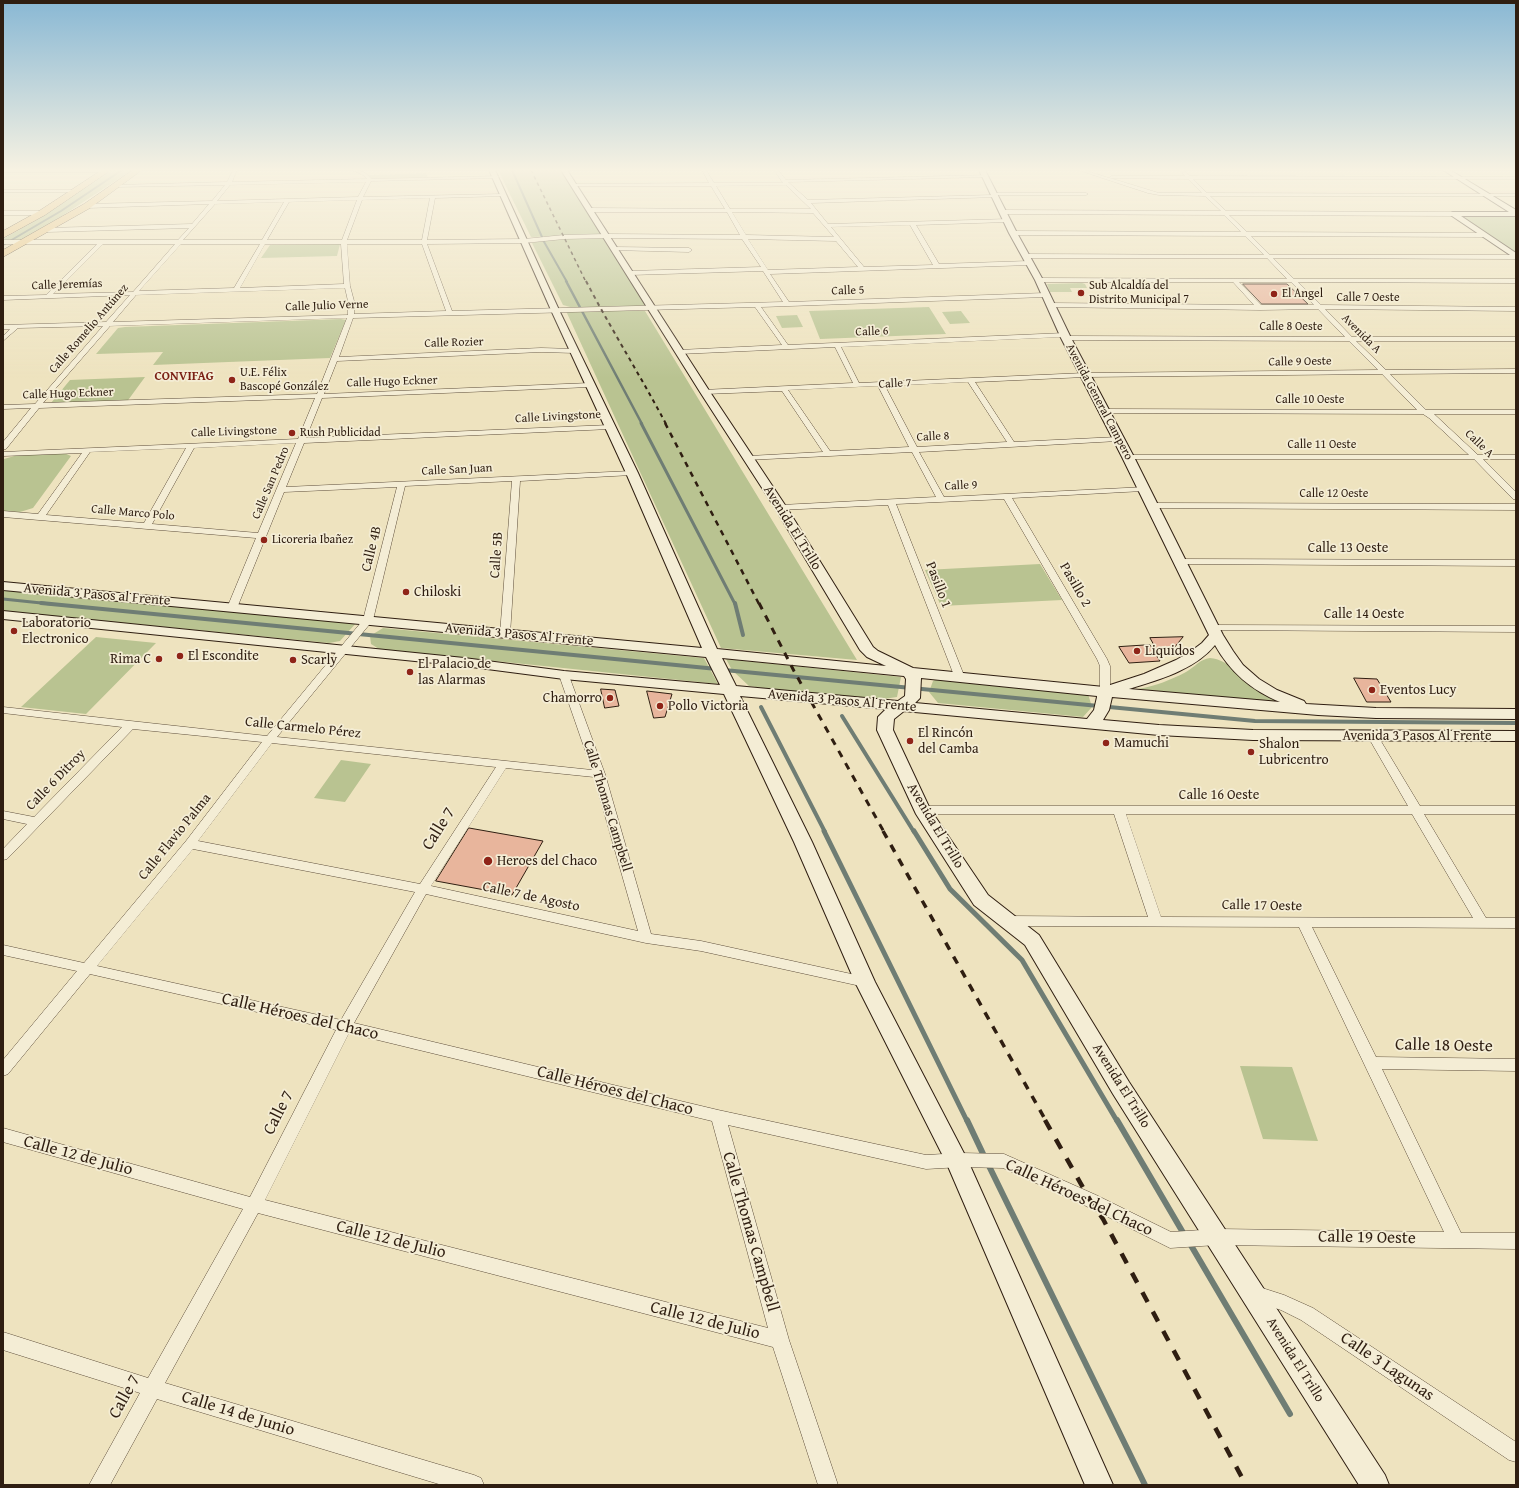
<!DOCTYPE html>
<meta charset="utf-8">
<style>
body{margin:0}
#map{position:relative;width:1519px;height:1488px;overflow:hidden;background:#eee3bf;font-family:"Gentium Book Plus",serif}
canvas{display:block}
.frame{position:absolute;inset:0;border:4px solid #2f1e11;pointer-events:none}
</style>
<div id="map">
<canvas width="1519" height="1488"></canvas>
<div class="frame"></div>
</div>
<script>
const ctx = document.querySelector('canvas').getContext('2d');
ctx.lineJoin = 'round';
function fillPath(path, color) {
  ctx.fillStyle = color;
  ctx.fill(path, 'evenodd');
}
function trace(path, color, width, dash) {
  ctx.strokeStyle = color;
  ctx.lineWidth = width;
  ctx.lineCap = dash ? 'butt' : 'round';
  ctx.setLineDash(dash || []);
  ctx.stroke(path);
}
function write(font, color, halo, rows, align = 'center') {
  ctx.font = font + ' "Gentium Book Plus",serif';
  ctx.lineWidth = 3.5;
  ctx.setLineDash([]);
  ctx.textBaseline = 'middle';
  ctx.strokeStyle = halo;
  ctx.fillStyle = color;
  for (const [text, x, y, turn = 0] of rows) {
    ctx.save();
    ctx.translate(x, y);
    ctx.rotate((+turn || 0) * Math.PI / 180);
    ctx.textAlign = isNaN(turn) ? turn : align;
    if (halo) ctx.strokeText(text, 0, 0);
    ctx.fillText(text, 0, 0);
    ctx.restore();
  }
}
const green = new Path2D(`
 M112 170H132L27 239 14 241 3 240V239L45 215Z
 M498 170H561L603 235 531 237Z
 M426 173 428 178 377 179H372L369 175Z
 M1462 215H1516V254L1459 217Z
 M570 238H605L647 307H570L563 305 532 243 539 241Z
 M340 244 337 256 261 258 270 245Z
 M1082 283 1085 284 1087 288H1070L1072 292H1050L1047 284Z
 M929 307 946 334 820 339 809 311Z
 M566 311H645L857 660 721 648Z
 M961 311 970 323 950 324 942 312Z
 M797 315 803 327 782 328 776 316Z
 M341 319 346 320 330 358 153 365 163 352 96 354 118 328 125 327Z
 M145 377 126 403H51L70 380Z
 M64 453 71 456 33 508 20 512 3 511 4 459 18 455Z
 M1040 564 1062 600 941 606 925 570Z
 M3 589 357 622 340 641 329 643 3 611Z
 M383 628 704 658 718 684 379 649 371 644 370 636Z
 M96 637 156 643 86 714 21 707Z
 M1210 658C1230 660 1237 676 1253 686 1264 693 1276 697 1287 703L1138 689C1155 686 1171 680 1186 672 1195 667 1200 659 1210 658Z
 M726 659 901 677 897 697 877 700 818 696 749 686 732 670Z
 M937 679 1088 694 1092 707 1083 717 938 703 929 692 933 681Z
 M341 760 371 764 345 802 314 798Z
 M1240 1066 1292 1067 1318 1141 1263 1139Z`);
const streamFar5 = new Path2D(`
 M512 170 542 237
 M543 240 567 282
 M3 245 61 211 122 170`);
const streamFar4 = new Path2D(`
 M566 281 642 424`);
const streamFar3 = new Path2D(`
 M641 423 735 604
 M3 599 51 604`);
const streamFar2 = new Path2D(`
 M41 603 717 669
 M735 603 743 635
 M724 670 1255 721 1516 723
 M761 707 825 832
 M842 716 914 832`);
const streamFar1 = new Path2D(`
 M824 831 967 1121
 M914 831 950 889 1022 960 1117 1121`);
const stream = new Path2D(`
 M967 1120 985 1158
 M1117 1120 1185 1236
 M988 1164 1145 1485
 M1189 1242 1290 1414`);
const building = new Path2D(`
 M1243 284H1287L1308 304H1262Z
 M1183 637 1169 654H1159L1150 638Z
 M1150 645 1160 661 1129 663 1119 647Z
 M1354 678 1377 679 1391 702H1367Z
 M601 689 615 690 619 706 605 708Z
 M647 691 672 694 665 717 654 718Z
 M469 828 543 841 512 895 436 881Z`);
const street = new Path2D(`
 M3 170H106L108 171 106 172H3Z
 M233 170H237L232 182 367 179 363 175 352 170C360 170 367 172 371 179L499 176 497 178 371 181 363 197 503 194 505 195 503 196 435 198 427 240 524 239 564 235 607 234 740 235 727 212H590L587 210 590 208 725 209 711 186H574L572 185 574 184 709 183 702 170H706L714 183H783L774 170H778L786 180 986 175 988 176 986 177 788 182 808 200 993 195 995 193H1086L1088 194 1086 195H998L996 197 811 203 828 224 1009 219 1010 220 1007 222 916 225 939 264 1029 261 1032 263 1029 265 770 274 789 302 1045 293 1048 295 1045 297 761 307 788 345 1065 333 1067 334 1068 336 1345 337 1318 309 1260 310 1051 307 1048 305 1051 303 1254 305 1233 282H1039L1036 280 1039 278 1287 279 1267 258H1026L1023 256 1026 254 1264 255 1245 236 1013 235 1010 233 1013 231 1241 232 1224 215 1004 214 1001 212 1004 210 1221 211 1205 196 1159 195 1148 193 1078 170H1084L1109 178 1111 176H1185L1180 170H1184L1190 176 1516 177V179H1193L1207 193 1516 194V196H1210L1226 211 1453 212 1456 214 1453 216 1229 215 1247 232 1483 233 1486 235 1483 237 1251 236 1270 255H1516V259L1273 258 1294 279H1516V283L1298 282 1321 305 1516 307V311L1325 309 1352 337H1516V341H1356L1386 370 1516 369V373L1390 374 1426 410H1516V414H1434L1478 455H1516V459H1483L1516 492V499H1513L1474 459H1128L1124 457 1128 455H1469L1429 418 1423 414 1104 413 1100 411 1104 409 1417 410 1382 374 1085 377 975 382 1014 442 1118 437 1122 439 1118 441 919 452 944 497 1146 487 1147 489 1143 491 1012 498 1107 659 1110 666V692L1105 695 1100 692V666L1097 659 1004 499 896 504 965 678 960 681 955 678 888 505 778 510 777 508 781 505 936 497 912 452 746 460V456H749L823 452 782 391 705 394 701 392 702 390 853 383 835 347 679 354 676 352 679 350 782 345 755 307 353 318 339 357 541 348 575 349 578 351 575 353 541 352 337 361 324 394 590 383 594 385 590 387 322 398 306 438 610 425 614 427 610 429 304 443 286 487 632 471 636 473 632 475 520 481 510 634 505 637 500 634 512 481 405 486 373 620 277 737 592 770 559 675 564 672 568 673 605 774 651 934 701 941 865 977 870 978 872 982 870 986 865 987 701 951 646 943 426 894 354 1023 718 1110 926 1155 961 1153 1004 1154 1096 1195 1171 1232 1217 1229 1444 1232 1299 927 1007 926 1002 924 1001 921 1002 918 1007 916 1148 917 1114 814H922L918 813 916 810 918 807 922 806H1408L1367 735 1368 733H1376L1420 806H1516V814H1424L1486 918H1516V928L1312 927 1376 1057 1516 1059V1071L1382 1069 1461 1233H1516V1249L1217 1245 1170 1248 1084 1205 1003 1168 961 1167 926 1169 728 1125 789 1340 838 1485H818L773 1347 258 1213 165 1383 474 1475 481 1478 484 1485H442L157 1399 110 1485H89L140 1393 3 1350V1332L148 1378 243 1209 3 1142V1128L250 1197 336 1030 90 974 8 1074 3 1076V1060L77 971 3 955V945L84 963 186 841 262 742 133 729 7 859 3 860V849L27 824 3 819V811L34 817 122 727 3 713V707L267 736 363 620 397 487 284 492 237 608 232 611 227 608 256 538 3 517V511L38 514 82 453 3 456V452L298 439 315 398 39 408 6 449H3V442L31 408 3 409V405L35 404 103 326 18 328 3 341V336L10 329H3V325L106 322 130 295 3 300V296L46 295 97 244H3V240H178L189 228 47 232 44 230 47 228 192 224 209 204 87 208 84 206 87 204 212 201 225 185 115 187 113 186 115 185 227 182ZM1110 178 1188 179 1202 193H1159ZM366 182 358 197 217 201 230 185ZM786 185 811 209H730L716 186ZM430 198 422 240H347L362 200ZM357 200 342 240H267L289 202ZM284 202 262 240H183L215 204ZM732 212 813 213 834 237 746 235ZM910 225 933 265 864 267 831 227ZM607 238 742 239 761 267 630 271 627 273 630 275 763 271 783 302 452 311 427 244 524 243 564 239ZM748 239 836 241 858 267 768 270ZM103 244H175L133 292 53 294ZM181 244H260L234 288 139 291ZM265 244H341L344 284 240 288ZM347 244H422L446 311 354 314V301L350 286ZM1239 282H1291L1314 305H1261ZM345 288 348 301V315L113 322 136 295ZM347 318 317 394 43 403 110 326ZM1063 337 1064 339 1066 340 1349 341 1378 370 1085 373 859 383 841 347ZM968 382 1007 442 917 447 885 386ZM878 386 909 447 830 451 788 390ZM296 443 258 533 152 524 194 448ZM186 448 144 523 46 515 90 452ZM272 743 496 767 420 884 198 841ZM506 768 594 777 638 931 431 886ZM1126 814H1412L1473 918 1161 917ZM193 849 415 892 341 1020 97 966ZM349 1033 712 1121 768 1328 265 1200Z
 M3 190H76L78 191 76 192H3Z
 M3 211H42L45 213 42 215H3Z
 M614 247 689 248 692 250 689 252 612 250 611 249Z
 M1152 503 1516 504V510L1149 508 1148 506Z
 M1181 559 1516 560V566L1178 564 1177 562 1178 560Z
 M1213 625 1516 626V632L1210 630 1208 628Z
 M1256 1286 1284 1295 1313 1308 1516 1442V1462L1509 1460 1301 1320 1281 1310 1250 1300 1247 1294 1250 1288Z`);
const secondary = new Path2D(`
 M489 170H495L559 310 638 473 717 649 886 666 867 657 860 650 775 508 700 392 561 170H567L710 392 787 508 873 647 878 651 913 668 1104 687 1144 674 1176 660 1190 652 1202 643 1209 635 1122 457 1061 338 1035 280 1009 233 979 170H985L1017 233 1043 280 1071 338 1134 457 1223 635 1233 651 1243 665 1259 679 1277 690 1304 701 1306 704 1376 708 1516 709V719L1376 718 1318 715 1112 697 1109 710 1103 720 1159 725 1253 730 1516 731V741L1253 740 1159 735 904 711 894 719 893 730 930 809 988 895 1039 935 1129 1082 1385 1475 1389 1485H1359L1113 1094 1025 945 974 905 916 814 877 730 878 717 886 709 740 696 812 842 875 982 968 1161 1113 1485H1085L947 1164 855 982 794 842 724 694 564 679 464 666 3 619V611L464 658 564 671 720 685 706 657 3 590V582L702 648 626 473 551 310ZM1215 645C1230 672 1251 690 1280 702L1129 689C1158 680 1195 670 1215 645ZM722 658 904 676 906 679 905 696 898 701 736 686ZM921 678 1097 696V697L1094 710 1087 719 915 703 920 698Z
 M1443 170H1450L1516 210V216H1461L1516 253V259L1449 214 1453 212H1509Z`);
const highway = new Path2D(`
 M102 170H111L45 215 3 238V231L39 211Z
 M133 170H142L90 208 3 257V250L84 204Z`);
const railFar5 = new Path2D(`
 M531 170 586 282`);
const railFar4 = new Path2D(`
 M586 281C611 329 640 375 666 424`);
const railFar3 = new Path2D(`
 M665 423 759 604`);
const railFar2 = new Path2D(`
 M759 603 794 671 884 832`);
const railFar1 = new Path2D(`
 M883 831 1046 1121`);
const rail = new Path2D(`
 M1045 1120 1090 1200 1103 1219 1246 1485`);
const markers = [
 [1081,293,4,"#8f2418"],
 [1274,294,4,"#8f2418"],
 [232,380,4,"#8f2418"],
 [292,433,4,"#8f2418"],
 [264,540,4,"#8f2418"],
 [406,592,4,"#8f2418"],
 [14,631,4,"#8f2418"],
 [1137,651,4,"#8f2418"],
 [180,656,4,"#8f2418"],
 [159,659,4,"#8f2418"],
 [293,660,4,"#8f2418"],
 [410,672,4,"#8f2418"],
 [1372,690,4,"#8f2418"],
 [610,698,4,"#8f2418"],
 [660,706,4,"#8f2418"],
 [910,741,4,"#8f2418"],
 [1106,743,4,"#8f2418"],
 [1251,752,4,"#8f2418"],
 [488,861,5,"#8f2418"]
];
const farStreetnames = [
 ["Calle Jeremías",67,285,-2],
 ["Calle 5",848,291,-2],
 ["Calle 7 Oeste",1368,298],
 ["Calle Julio Verne",327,306,-2],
 ["Calle 8 Oeste",1291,327],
 ["Calle Romelio Antúnez",89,329,-49],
 ["Calle 6",872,332,-2],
 ["Avenida A",1361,334,45],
 ["Calle Rozier",454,343,-2],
 ["Calle 9 Oeste",1300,362,-1],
 ["Calle Hugo Eckner",392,382,-2],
 ["Calle 7",895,384,-3],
 ["Calle Hugo Eckner",68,394,-2],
 ["Calle 10 Oeste",1310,400],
 ["Avenida General Campero",1099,402,62],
 ["Calle Livingstone",558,417,-3],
 ["Calle Livingstone",234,432,-2],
 ["Calle 8",933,437,-3],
 ["Calle A",1479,444,44],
 ["Calle 11 Oeste",1322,445],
 ["Calle San Juan",457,470,-3],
 ["Calle San Pedro",271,483,-67],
 ["Calle 9",961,486,-3],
 ["Calle 12 Oeste",1334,494],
 ["Calle Marco Polo",133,513,5]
];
const farPoinames = [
 ["Sub Alcaldía del",1089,286],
 ["Distrito Municipal 7",1089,300],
 ["El Angel",1282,294],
 ["U.E. Félix",240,373],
 ["Bascopé González",240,387],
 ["Rush Publicidad",300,433],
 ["Licoreria Ibañez",272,540]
];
const farNeighbourhoodnames = [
 ["CONVIFAG",184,377]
];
const streetNames = [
 ["Avenida El Trillo",792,528,58],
 ["Calle 13 Oeste",1348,548],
 ["Calle 4B",372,549,-76],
 ["Calle 5B",497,555,-86],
 ["Pasillo 1",938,585,69],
 ["Pasillo 2",1075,585,60],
 ["Avenida 3 Pasos al Frente",97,595,5],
 ["Calle 14 Oeste",1364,614],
 ["Avenida 3 Pasos Al Frente",519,635,5],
 ["Avenida 3 Pasos Al Frente",842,701,5],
 ["Calle Carmelo Pérez",303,728,6],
 ["Avenida 3 Pasos Al Frente",1417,736],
 ["Calle 6 Ditroy",56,780,-46],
 ["Calle 16 Oeste",1219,795],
 ["Calle Thomas Campbell",607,806,73],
 ["Avenida El Trillo",935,826,59],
 ["Calle Flavio Palma",175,837,-51],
 ["Calle 7 de Agosto",531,897,12],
 ["Calle 17 Oeste",1262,906,1],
 ["Avenida El Trillo",1121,1086,58],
 ["Avenida El Trillo",1295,1360,58]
];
const poiNames = [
 ["Chiloski",414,592],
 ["Laboratorio",22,623],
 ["Electronico",22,639],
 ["Liquidos",1145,651],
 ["El Escondite",188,656],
 ["Rima C",151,659,"right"],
 ["Scarly",301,660],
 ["El Palacio de",418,664],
 ["las Alarmas",418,680],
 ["Eventos Lucy",1380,690],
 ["Chamorro",602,698,"right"],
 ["Pollo Victoria",668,706],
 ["El Rincón",918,733],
 ["del Camba",918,749],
 ["Mamuchi",1114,743],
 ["Shalon",1259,744],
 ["Lubricentro",1259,760],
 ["Heroes del Chaco",497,861]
];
const nearStreetnames = [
 ["Calle 7",439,829,-58],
 ["Calle Héroes del Chaco",300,1017,13],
 ["Calle 18 Oeste",1444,1046,1],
 ["Calle Héroes del Chaco",615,1091,14],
 ["Calle 7",279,1113,-63],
 ["Calle 12 de Julio",78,1156,15],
 ["Calle Héroes del Chaco",1079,1198,25],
 ["Calle Thomas Campbell",750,1232,74],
 ["Calle 19 Oeste",1367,1238,1],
 ["Calle 12 de Julio",391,1240,14],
 ["Calle 12 de Julio",705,1321,14],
 ["Calle 3 Lagunas",1387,1367,34],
 ["Calle 7",125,1397,-61],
 ["Calle 14 de Junio",238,1414,17]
];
fillPath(green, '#b9c391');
trace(streamFar5, '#6f7d74', 2);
trace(streamFar4, '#6f7d74', 2.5);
trace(streamFar3, '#6f7d74', 3);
trace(streamFar2, '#6f7d74', 4);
trace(streamFar1, '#6f7d74', 5);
trace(stream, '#6f7d74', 6);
fillPath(building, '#e8b59c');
trace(building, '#2f1e11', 1);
trace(street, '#5f4f3c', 1);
trace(secondary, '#2f1e11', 2);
trace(highway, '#2f1e11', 1);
fillPath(street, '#f4edd5');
fillPath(secondary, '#f4edd5');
fillPath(highway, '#e7c280');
trace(railFar5, '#2f1e11', 1.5, [3.5, 3.5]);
trace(railFar4, '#2f1e11', 2, [4, 4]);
trace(railFar3, '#2f1e11', 2.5, [5.5, 5.5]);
trace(railFar2, '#2f1e11', 3, [7, 7]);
trace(railFar1, '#2f1e11', 3.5, [8, 8]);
trace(rail, '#2f1e11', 4.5, [11, 11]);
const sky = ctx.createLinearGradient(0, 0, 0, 378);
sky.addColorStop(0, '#89b8d4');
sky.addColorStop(0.45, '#f7f2e2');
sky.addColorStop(1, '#f7f2e200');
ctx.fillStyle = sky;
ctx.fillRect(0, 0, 1519, 378);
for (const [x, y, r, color] of markers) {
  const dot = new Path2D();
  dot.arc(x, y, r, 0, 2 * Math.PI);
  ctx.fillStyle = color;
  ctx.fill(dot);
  trace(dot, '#f4edd5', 1.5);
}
write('12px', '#2f1e11', '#f4edd5', farStreetnames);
write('12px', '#2f1e11', '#f4edd5', farPoinames, 'left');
write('bold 13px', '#7a1f14', '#f4edd5', farNeighbourhoodnames);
write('14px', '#2f1e11', '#f4edd5', streetNames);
write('14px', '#2f1e11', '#f4edd5', poiNames, 'left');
write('17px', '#2f1e11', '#f4edd5', nearStreetnames);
</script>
